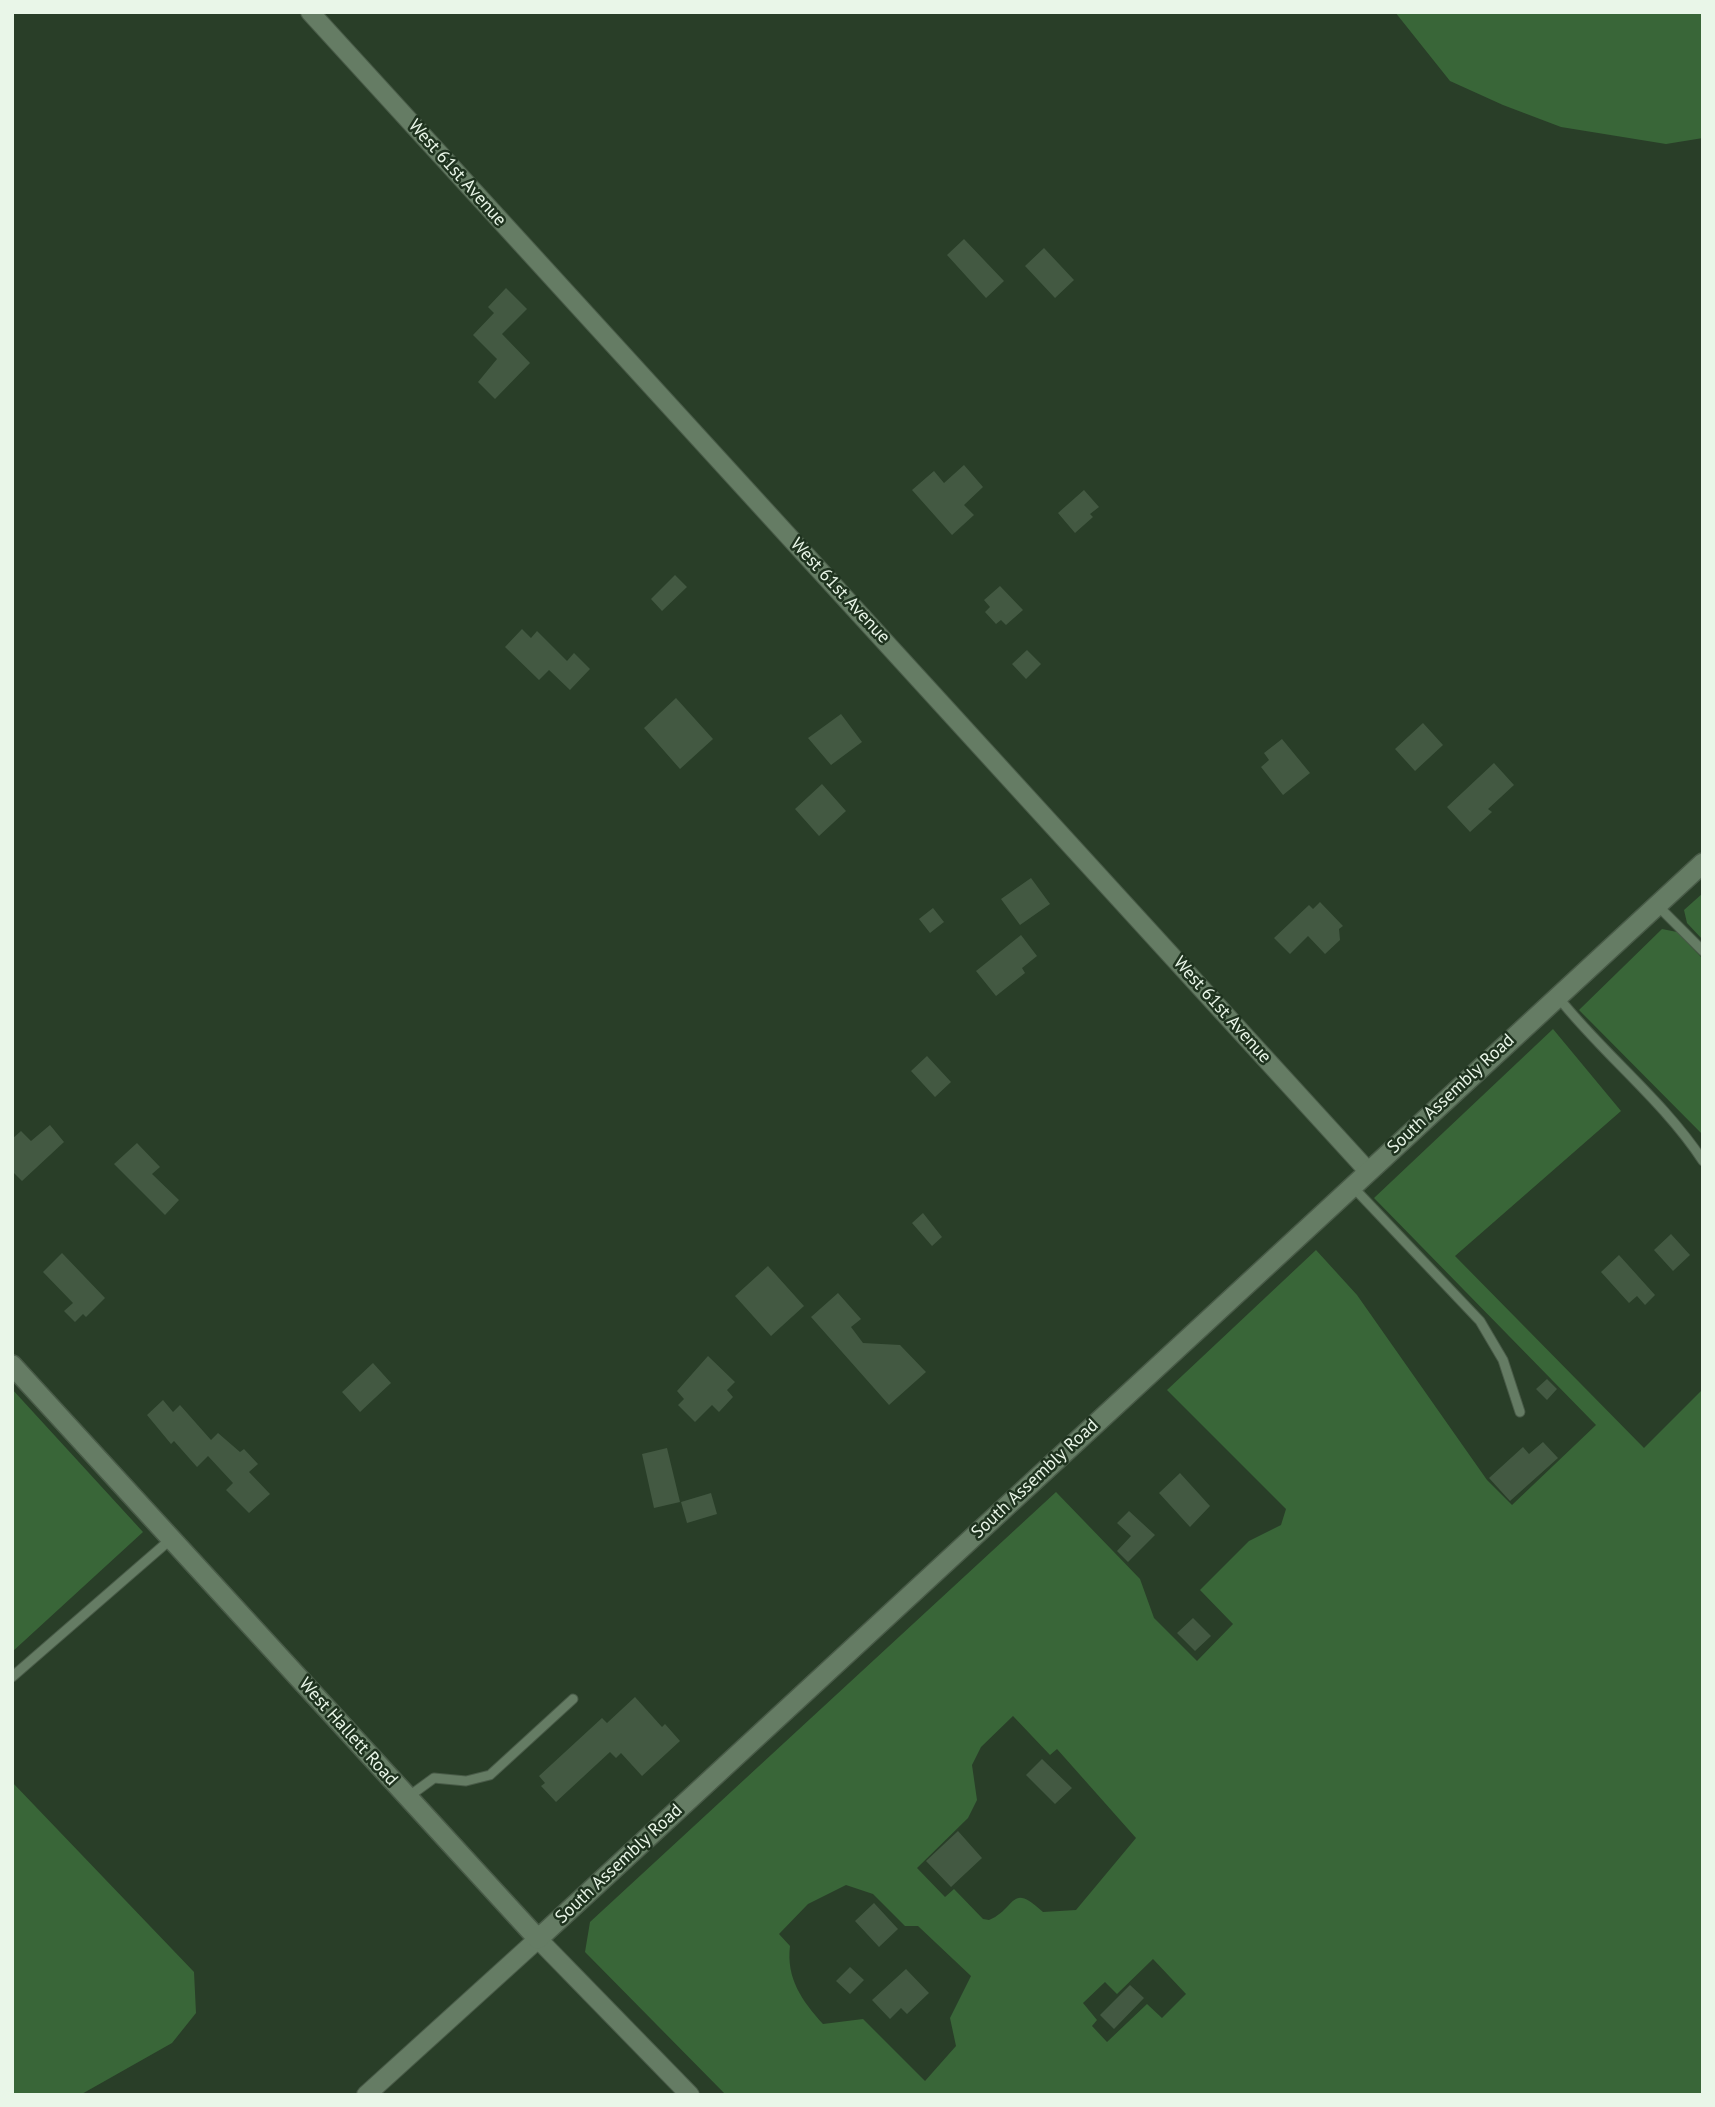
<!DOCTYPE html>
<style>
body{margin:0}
#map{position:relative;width:1715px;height:2107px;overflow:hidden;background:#293e28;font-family:"PT Sans",sans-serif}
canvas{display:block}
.frame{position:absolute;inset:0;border:14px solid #e9f6e8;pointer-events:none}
</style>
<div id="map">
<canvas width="1715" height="2107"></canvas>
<div class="frame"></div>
</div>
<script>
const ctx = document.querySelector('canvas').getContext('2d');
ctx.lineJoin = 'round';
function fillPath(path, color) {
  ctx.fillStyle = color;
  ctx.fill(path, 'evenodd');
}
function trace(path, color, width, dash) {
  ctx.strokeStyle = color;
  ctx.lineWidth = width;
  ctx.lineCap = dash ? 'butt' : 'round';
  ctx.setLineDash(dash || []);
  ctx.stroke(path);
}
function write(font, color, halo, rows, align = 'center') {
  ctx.font = font + ' "PT Sans",sans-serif';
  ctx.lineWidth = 5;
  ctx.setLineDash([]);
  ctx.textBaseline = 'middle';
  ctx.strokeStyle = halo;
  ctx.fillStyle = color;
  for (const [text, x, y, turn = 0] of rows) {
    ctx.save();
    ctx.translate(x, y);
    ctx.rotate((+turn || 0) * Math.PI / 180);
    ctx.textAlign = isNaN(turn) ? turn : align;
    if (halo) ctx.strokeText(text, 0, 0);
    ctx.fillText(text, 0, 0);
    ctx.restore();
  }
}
const green = new Path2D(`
 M1395 12H1703V138L1666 144 1561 127 1503 105 1450 81Z
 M1703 893V940L1687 923 1684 910Z
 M1662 929 1677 932 1703 959V1135L1579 1010Z
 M1553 1029 1621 1111 1455 1256 1644 1448 1703 1389V2095H726L585 1952 590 1922 1056 1492 1140 1579 1154 1618 1197 1661 1233 1624 1200 1590 1249 1541 1281 1525 1286 1509 1167 1390 1316 1250 1357 1295 1487 1480 1512 1505 1596 1425 1374 1198ZM1013 1716 1050 1755 1057 1749 1136 1838 1076 1910 1043 1912C1010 1881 1017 1908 989 1920L983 1919 954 1889 945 1897 917 1868 968 1818 977 1800 972 1765 981 1747ZM846 1885 873 1894 905 1926H918L971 1976 950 2018 956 2046 925 2081 863 2019 823 2024C802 2001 786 1978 790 1946L779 1934 808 1904ZM1153 1959 1186 1994 1162 2018 1147 2004 1107 2042 1092 2026 1097 2020 1083 2003 1105 1982 1117 1994Z
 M12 1389 143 1532 12 1652Z
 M12 1782 194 1972 196 2013 172 2043 80 2095H12Z`);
const building = new Path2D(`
 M964 239 1004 281 986 298 947 255Z
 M1044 248 1074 280 1055 298 1025 266Z
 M506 288 527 309 502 334 530 363 495 399 478 382 497 359 473 335 494 313 488 307Z
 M964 465 983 487 964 505 974 515 952 535 912 490 934 471 944 483Z
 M1084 490 1099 507 1090 514 1093 517 1075 533 1058 513Z
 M675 575 687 587 662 611 651 599Z
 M1000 586 1023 610 1006 625 1001 620 996 624 985 612 990 607 984 600Z
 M522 629 531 638 537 631 567 661 574 653 590 669 570 690 549 670 539 680 505 647Z
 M1027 650 1041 664 1026 679 1012 664Z
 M676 698 713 739 680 769 644 728Z
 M841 714 862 742 831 765 808 738Z
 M1423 723 1443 745 1415 771 1395 749Z
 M1282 739 1310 773 1283 795 1261 767 1269 760 1264 753Z
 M1494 763 1514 785 1488 809 1492 812 1470 832 1447 807Z
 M822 784 846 811 819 836 795 809Z
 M1031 878 1050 904 1020 925 1001 899Z
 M1320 902 1343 926 1339 929 1340 940 1325 954 1308 936 1290 954 1274 938 1309 905 1313 909Z
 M933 908 944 922 930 933 919 919Z
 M1021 935 1037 956 1022 968 1025 973 996 996 976 971Z
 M927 1056 951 1082 935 1097 911 1071Z
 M50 1125 64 1142 22 1181 12 1171V1139L21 1131 31 1141Z
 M137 1143 160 1167 152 1174 179 1200 165 1215 114 1164Z
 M923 1213 942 1237 932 1246 912 1223Z
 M1671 1234 1690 1255 1673 1271 1654 1250Z
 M62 1253 105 1298 86 1317 83 1314 75 1322 64 1311 73 1303 43 1272Z
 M1619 1255 1655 1295 1645 1305 1637 1296 1629 1303 1601 1272Z
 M768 1266 804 1306 771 1336 735 1296Z
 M838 1293 861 1319 851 1327 863 1343 900 1345 926 1372 889 1405 811 1317Z
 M708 1356 735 1382 727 1390 733 1397 719 1412 712 1405 695 1422 678 1405 684 1399 677 1391Z
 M373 1363 391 1383 360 1412 342 1392Z
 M1547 1379 1557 1389 1547 1400 1536 1389Z
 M163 1400 173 1412 180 1405 211 1440 218 1433 240 1452 244 1449 258 1464 249 1472 270 1494 249 1513 226 1490 233 1483 208 1456 197 1467 174 1441 171 1444 147 1415Z
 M1543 1442 1558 1458 1510 1501 1489 1478 1523 1447 1529 1454Z
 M667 1448 680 1502 654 1508 642 1454Z
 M1180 1473 1210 1506 1190 1527 1159 1493Z
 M711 1493 717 1514 687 1523 681 1502Z
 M1129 1511 1155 1535 1128 1562 1117 1551 1131 1536 1117 1523Z
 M1193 1618 1211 1636 1195 1651 1177 1633Z
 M635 1697 662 1727 665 1724 680 1741 642 1776 621 1753 616 1758 610 1752 556 1802 541 1786 545 1783 539 1776 602 1718 607 1723Z
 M1042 1759 1072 1788 1055 1804 1026 1775Z
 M958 1831 982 1858 951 1887 926 1861Z
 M874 1903 898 1929 879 1947 855 1921Z
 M850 1967 864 1980 850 1994 836 1981Z
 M906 1969 929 1993 907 2014 901 2008 890 2019 872 2000Z
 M1130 1985 1144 1998 1114 2029 1100 2015Z`);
const service = new Path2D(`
 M1657 905 1703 951
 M1558 997C1603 1054 1663 1100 1703 1161
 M1352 1186 1480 1321 1503 1360 1520 1412
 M12 1677 171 1539
 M408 1797 434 1778 466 1781 490 1775 573 1699`);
const minor = new Path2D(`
 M310 12 1368 1171
 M366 2095 538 1939 690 2095`);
const tertiary = new Path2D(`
 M12 1365 538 1939 1703 863`);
const streetNames = [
 ["West 61st Avenue",457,173,48],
 ["West 61st Avenue",840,591,47],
 ["West 61st Avenue",1222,1010,48],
 ["South Assembly Road",1451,1094,-43],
 ["South Assembly Road",1035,1479,-43],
 ["West Hallett Road",348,1732,48],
 ["South Assembly Road",619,1864,-43]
];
fillPath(green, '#396638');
fillPath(building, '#435942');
trace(service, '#495b48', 11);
trace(minor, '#495b48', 20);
trace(tertiary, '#495b48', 22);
trace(service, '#657c64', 9);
trace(minor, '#657c64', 18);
trace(tertiary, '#657c64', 19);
write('18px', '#e9f6e8', '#1f331f', streetNames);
</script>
